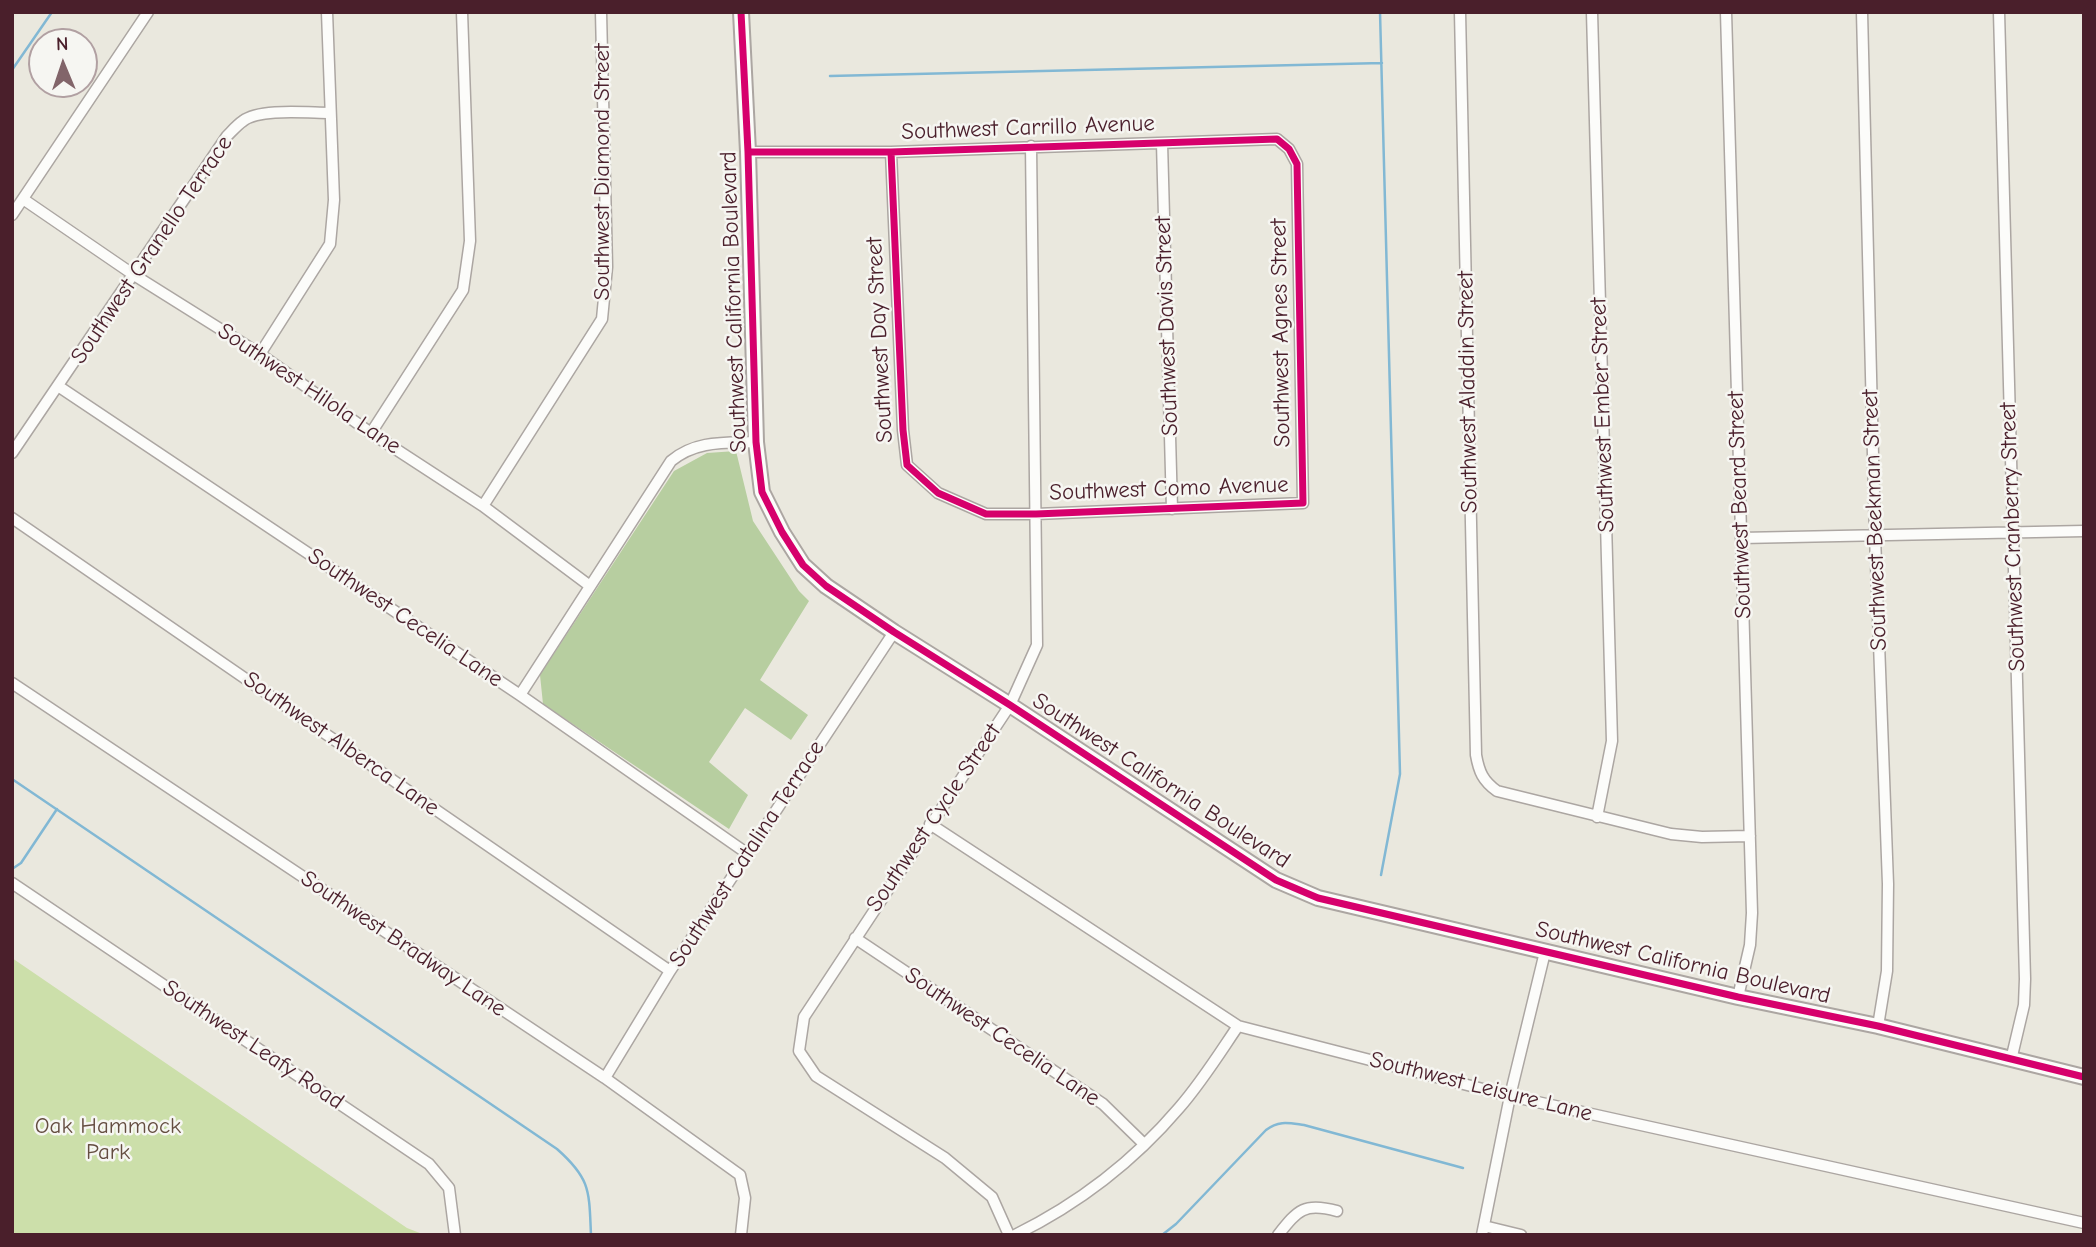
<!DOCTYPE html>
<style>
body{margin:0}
#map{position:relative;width:2096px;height:1247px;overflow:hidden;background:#eae8de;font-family:"Comic Neue",sans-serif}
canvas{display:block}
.frame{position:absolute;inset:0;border:14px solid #4a1f2b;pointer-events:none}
.north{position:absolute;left:28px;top:28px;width:70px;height:70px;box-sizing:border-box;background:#f6f6f2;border:2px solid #b1a0a2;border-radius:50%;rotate:358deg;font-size:19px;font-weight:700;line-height:28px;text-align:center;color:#4a1f2b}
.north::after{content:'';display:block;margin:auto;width:24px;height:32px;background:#82656a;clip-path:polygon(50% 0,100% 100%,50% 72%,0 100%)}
</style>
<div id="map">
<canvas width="2096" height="1247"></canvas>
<div class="frame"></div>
<div class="north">N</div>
</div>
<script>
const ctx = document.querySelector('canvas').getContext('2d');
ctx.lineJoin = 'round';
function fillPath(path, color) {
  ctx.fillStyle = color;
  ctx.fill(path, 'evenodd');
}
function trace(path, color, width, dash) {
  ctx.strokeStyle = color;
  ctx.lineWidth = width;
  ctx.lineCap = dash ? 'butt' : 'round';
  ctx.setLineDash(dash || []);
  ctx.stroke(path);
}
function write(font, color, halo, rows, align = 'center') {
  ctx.font = font + ' "Comic Neue",sans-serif';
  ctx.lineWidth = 5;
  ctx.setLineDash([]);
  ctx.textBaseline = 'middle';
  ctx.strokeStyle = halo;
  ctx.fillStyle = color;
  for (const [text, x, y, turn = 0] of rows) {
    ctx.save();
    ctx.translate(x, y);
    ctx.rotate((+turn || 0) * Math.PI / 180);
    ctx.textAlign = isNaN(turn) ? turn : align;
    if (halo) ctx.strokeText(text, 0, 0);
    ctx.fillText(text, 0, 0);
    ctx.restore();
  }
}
const green = new Path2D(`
 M12 958 407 1228 425 1235H12Z`);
const forest = new Path2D(`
 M736 451 753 521 799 591 809 601 760 680 808 715 791 740 745 708 709 762 748 795 729 829 543 704 540 675 674 471 707 453Z`);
const stream = new Path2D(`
 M1380 12 1400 774 1381 875
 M12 70 52 12
 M830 76 1382 63
 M12 779 557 1149C591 1179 589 1191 591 1235
 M12 869 21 863 57 809
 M1162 1235 1176 1224 1266 1130C1279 1120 1289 1123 1304 1125L1463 1168`);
const street = new Path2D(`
 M1460 12 1476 755C1479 772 1483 781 1497 791L1671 834 1702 837 1750 836
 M1592 12 1612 741 1597 817
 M1726 12 1752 913 1750 945 1738 997
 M1862 12 1875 536 1888 884 1887 971 1878 1026
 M1999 12 2025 979 2024 1005 2011 1060
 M1162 143 1172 509
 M748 152H891L1277 139 1289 149 1297 164 1303 503 1036 514H986L938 493 907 465 903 430 891 152
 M23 199 134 275 260 354 371 433 483 506 590 586
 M12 215 148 12
 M260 354 330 244 334 200 327 12
 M58 386 520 695 748 854
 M371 433 463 290 470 241 462 12
 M12 453 227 136C232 131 237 125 243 121 260 108 308 113 330 113
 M483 506 602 319 607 267 601 12
 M12 518 670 971
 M1741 538 2084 531
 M12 683 605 1078 740 1175 745 1198 741 1235
 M520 695 671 461C696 440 725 443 756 442
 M930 824 1238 1026 1510 1096 2084 1223
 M12 883 429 1164 449 1188 455 1235
 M855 938 1103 1104 1144 1144
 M605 1078 670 971 894 632
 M1484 1226 1521 1235
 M1009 1235 992 1197 945 1158 816 1076 799 1051 804 1017 1010 705 1037 645 1031 146
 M1015 1235C1078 1204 1133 1162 1179 1108 1201 1083 1219 1054 1238 1026
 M1278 1235C1298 1210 1304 1202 1337 1211
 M1482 1235 1510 1096 1545 952`);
const secondary = new Path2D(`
 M741 12 748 152 756 442 762 492 782 532 803 565 826 586 894 632 1010 705 1276 880 1318 898 1738 997 1878 1026 2084 1077`);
const cycleway = new Path2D(`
 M741 12 748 152 756 442 762 492 782 532 803 565 826 586 894 632 1010 705 1276 880 1318 898 1738 997 1878 1026 2084 1077
 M748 152H891L1277 139 1289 149 1297 164 1303 503 1036 514H986L938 493 907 465 903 430 891 152`);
const streetNames = [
 ["Southwest Carrillo Avenue",1028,128,-2],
 ["Southwest Diamond Street",602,172,-90],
 ["Southwest Granello Terrace",152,250,-56],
 ["Southwest California Boulevard",734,302,-92],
 ["Southwest Davis Street",1167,326,-92],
 ["Southwest Agnes Street",1281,333,-91],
 ["Southwest Day Street",880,340,-93],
 ["Southwest Hilola Lane",309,389,34],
 ["Southwest Aladdin Street",1468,392,-91],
 ["Southwest Ember Street",1603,415,-92],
 ["Southwest Como Avenue",1169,489,-2],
 ["Southwest Beard Street",1740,505,-92],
 ["Southwest Beekman Street",1875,520,-92],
 ["Southwest Cranberry Street",2013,537,-92],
 ["Southwest Cecelia Lane",405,618,34],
 ["Southwest Alberca Lane",341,744,35],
 ["Southwest California Boulevard",1161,781,33],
 ["Southwest Cycle Street",934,818,-56],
 ["Southwest Catalina Terrace",747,854,-57],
 ["Southwest Bradway Lane",403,944,34],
 ["Southwest California Boulevard",1683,963,13],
 ["Southwest Cecelia Lane",1002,1037,34],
 ["Southwest Leafy Road",253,1045,34],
 ["Southwest Leisure Lane",1481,1087,14]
];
const parkNames = [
 ["Oak Hammock",108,1126],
 ["Park",108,1152]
];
fillPath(green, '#ccdfaa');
fillPath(forest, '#b7cea0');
trace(stream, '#82b8d4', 2.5);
trace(street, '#aca6a2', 13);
trace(secondary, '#aca6a2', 18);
trace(street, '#fcfcfa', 10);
trace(secondary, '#fcfcfa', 14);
trace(cycleway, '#d6006c', 7);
write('23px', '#4a1f2b', '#f6f6f2', streetNames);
write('23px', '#644d40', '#f6f6f2', parkNames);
</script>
